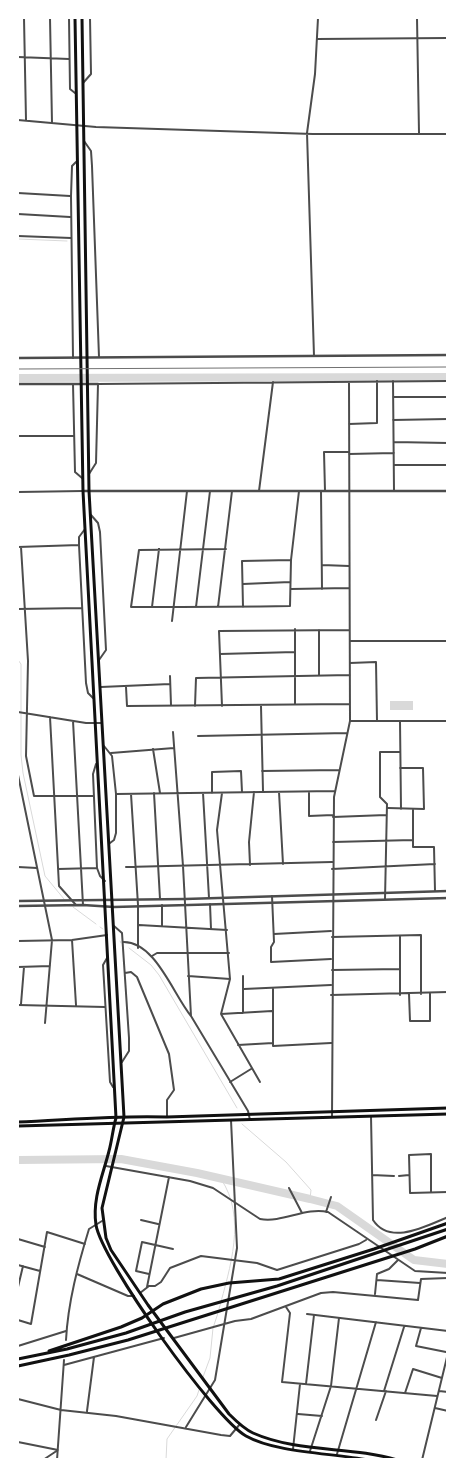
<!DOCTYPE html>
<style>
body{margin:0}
#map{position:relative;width:465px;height:1477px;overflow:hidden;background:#fff;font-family:"PT Sans",sans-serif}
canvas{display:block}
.frame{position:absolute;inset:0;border:19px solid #fff;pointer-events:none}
</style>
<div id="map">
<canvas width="465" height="1477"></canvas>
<div class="frame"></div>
</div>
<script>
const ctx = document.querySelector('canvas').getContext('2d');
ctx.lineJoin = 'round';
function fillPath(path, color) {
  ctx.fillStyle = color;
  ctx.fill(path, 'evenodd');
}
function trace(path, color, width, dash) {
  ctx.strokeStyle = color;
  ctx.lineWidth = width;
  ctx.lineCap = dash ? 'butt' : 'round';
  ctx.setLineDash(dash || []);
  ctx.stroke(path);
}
const water = new Path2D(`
 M390 701H413V710H390Z`);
const stream = new Path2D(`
 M18 239 67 241
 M18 660 21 664V755L23 773 45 876 64 899
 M73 907 96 924
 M100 927 103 929
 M120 941 121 943
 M129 948 151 965 159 975 237 1108
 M242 1124 286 1162 311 1190 310 1199
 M219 1309C230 1268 247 1217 221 1179
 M203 1377 210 1358 213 1328 218 1313
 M166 1460 167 1439 197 1396 199 1390`);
const river = new Path2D(`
 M18 378 448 377
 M18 1160 121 1159 197 1173 310 1199 337 1206 414 1260 448 1264`);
const minor = new Path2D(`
 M24 18 26 120
 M50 18 52 123
 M69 18 70 89 75 93
 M417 18 419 133
 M317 39 448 38
 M18 57 69 59
 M83 83 91 74 90 18
 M18 120 96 127 313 134H448
 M84 141 91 151 92 166 99 357
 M18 193 70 196
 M18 214 70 217
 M18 236 71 238
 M314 356 307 133 315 74 318 18
 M73 358 71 196 72 166 76 162
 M393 381 394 491
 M73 384 75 472 82 478
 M393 397H448
 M393 420 448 419
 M349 424 377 423V381
 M18 436H74
 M394 442 448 443
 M349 454 394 453
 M395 465H448
 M89 474 96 463 98 384 448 381
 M259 491 273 382
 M321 491 322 589
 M325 491 324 452H349
 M18 492 83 491
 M91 515 98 523 100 532 106 650 99 660
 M85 529 79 537V545L86 683 88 693 93 698
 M18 547 79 545
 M21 547 28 661 26 756 34 796H94
 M226 549 139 550 131 607C184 607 237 607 290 606L291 560 242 561 243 607
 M291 560 299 491
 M322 565 349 566
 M243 584 290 582
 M291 589 349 588
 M152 607 159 549
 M196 607 210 491
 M218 607 232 491
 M18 609 82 608
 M172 621 187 491
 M295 629V704
 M319 630V675
 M350 641H448
 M220 654 295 652
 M350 663 376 662 377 721
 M170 676 171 705
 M101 687 170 684
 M126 687 127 706 349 704
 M195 706 196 678 350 675
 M222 706 219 631 349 630
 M261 706 263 791
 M18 712 86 723H102
 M50 717 59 886 76 905
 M73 721 83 905
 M350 721H448
 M400 721 401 809
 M173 732 183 866 191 1016 248 1111 250 1120
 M198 736 347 733
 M104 746 112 756 116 794V833L114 840 110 843
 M153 749 160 793
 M111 753 174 748
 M96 764 93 774 97 868 100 876 105 881
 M262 771 339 770
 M18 775 52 940 45 1023
 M279 792 283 864
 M309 792V816L333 815
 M154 793 160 899
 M203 793 209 898
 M212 793V772L241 771 242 792
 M222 793 217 830 230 979 221 1014 260 1082
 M116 794 335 791
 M131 794 138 905V948
 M388 808 424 809 423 768H400
 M413 810V847H434L435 891
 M333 817 386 815
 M333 842 413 840
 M250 865 249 842 254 792
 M18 867 37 868
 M126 867 332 862
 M58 869 97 868
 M332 869 435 864
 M272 896 274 942 271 947V962L331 959
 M385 899 387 804 380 797V752H400
 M210 904 211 929
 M162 905V926
 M139 925 227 930
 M114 926 122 933 129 1038V1051L122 1062
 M274 934 331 931
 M400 936V995
 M332 937 421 935V994
 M72 940 76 1005
 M18 941 72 940 107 935
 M123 942C155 941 173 994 191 1016
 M152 956 157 953H229
 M107 958 103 965 110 1082 113 1087
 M18 967 50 966
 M332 970 400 969
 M125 973 131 972 137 977 169 1054 174 1090 167 1100V1117
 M188 976 230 979
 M273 988V1046L331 1043
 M244 989 331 985
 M409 994 410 1021H430V993
 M331 995 448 992
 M21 1004 24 967
 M18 1005 105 1007
 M243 1013V976
 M221 1014 272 1011
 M238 1045 273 1043
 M230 1082 251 1069
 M371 1116 373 1220C390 1246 426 1226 448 1217
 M332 1117 334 797 350 721 349 382
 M106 1166 190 1181 213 1188 260 1219C283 1223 305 1207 328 1212L415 1271 448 1273
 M372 1175 394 1176
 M399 1176 409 1175
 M289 1188 302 1213
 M431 1192V1154L409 1155 410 1193 448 1192
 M326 1212 331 1197
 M141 1220 158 1224
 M18 1239 45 1247
 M18 1265 40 1271
 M77 1274 128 1296H134
 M149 1274 136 1271 142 1242 173 1249
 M377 1280 420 1283
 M18 1287 23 1266
 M147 1287 169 1177
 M140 1293 149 1286H155L161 1282 170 1268 201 1256 257 1263 277 1270 359 1244 366 1240
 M375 1294 377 1274 389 1269 398 1260
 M286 1307 290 1313 282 1382 437 1396
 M307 1314 448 1331
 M18 1320 31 1324 47 1232 85 1244
 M421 1328 416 1346 446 1352
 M174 1338 235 1321 251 1319 321 1293 333 1292 418 1300 421 1279 448 1278
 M66 1340C68 1302 78 1265 89 1229L102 1221
 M18 1346 66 1331
 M64 1365 164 1338
 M306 1384 314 1315
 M384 1391 404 1327
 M439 1391 448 1392
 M405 1393 413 1369 442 1378
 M18 1399 61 1410 116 1416 221 1435 230 1436 240 1424
 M435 1408 448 1411
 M87 1411 94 1357
 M298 1414 322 1416
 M376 1420 386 1391
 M186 1427 215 1380 237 1248 231 1120
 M18 1442 58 1450
 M293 1449 300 1384
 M310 1451 331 1386 339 1318
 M337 1454 376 1322
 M43 1460 58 1450
 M57 1460 64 1360
 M422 1460 448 1353`);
const tertiary = new Path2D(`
 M18 358 448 355
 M18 384H98
 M83 491H448
 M18 901 185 899 448 891
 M18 906 83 905 114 907 448 898`);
const primary = new Path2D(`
 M75 18 83 491 116 1118C113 1128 112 1140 109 1151 103 1175 92 1199 96 1225 102 1261 214 1418 246 1436 276 1453 333 1453 368 1460
 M82 18 89 491 124 1117 102 1208 106 1238 111 1250 148 1305 229 1414C236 1421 244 1429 253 1433 298 1453 351 1446 397 1460`);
const trunk = new Path2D(`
 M18 1122C67 1120 118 1115 167 1117L448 1108
 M18 1126 448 1114`);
const motorway = new Path2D(`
 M49 1351 121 1327 142 1318 163 1304 201 1289 229 1283 279 1279 374 1249 448 1223
 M18 1359 67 1349 126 1333 185 1312 277 1286 448 1229
 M18 1366 69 1355 128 1340 415 1249 448 1236`);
const rail = new Path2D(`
 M18 369 448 367`);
fillPath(water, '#d9d9d9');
trace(stream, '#d9d9d9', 1);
trace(river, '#d9d9d9', 8);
trace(minor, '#4c4c4c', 2);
trace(tertiary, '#4c4c4c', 2.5);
trace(primary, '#111', 3);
trace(trunk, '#111', 3);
trace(motorway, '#111', 3);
trace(rail, '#707070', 1);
</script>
